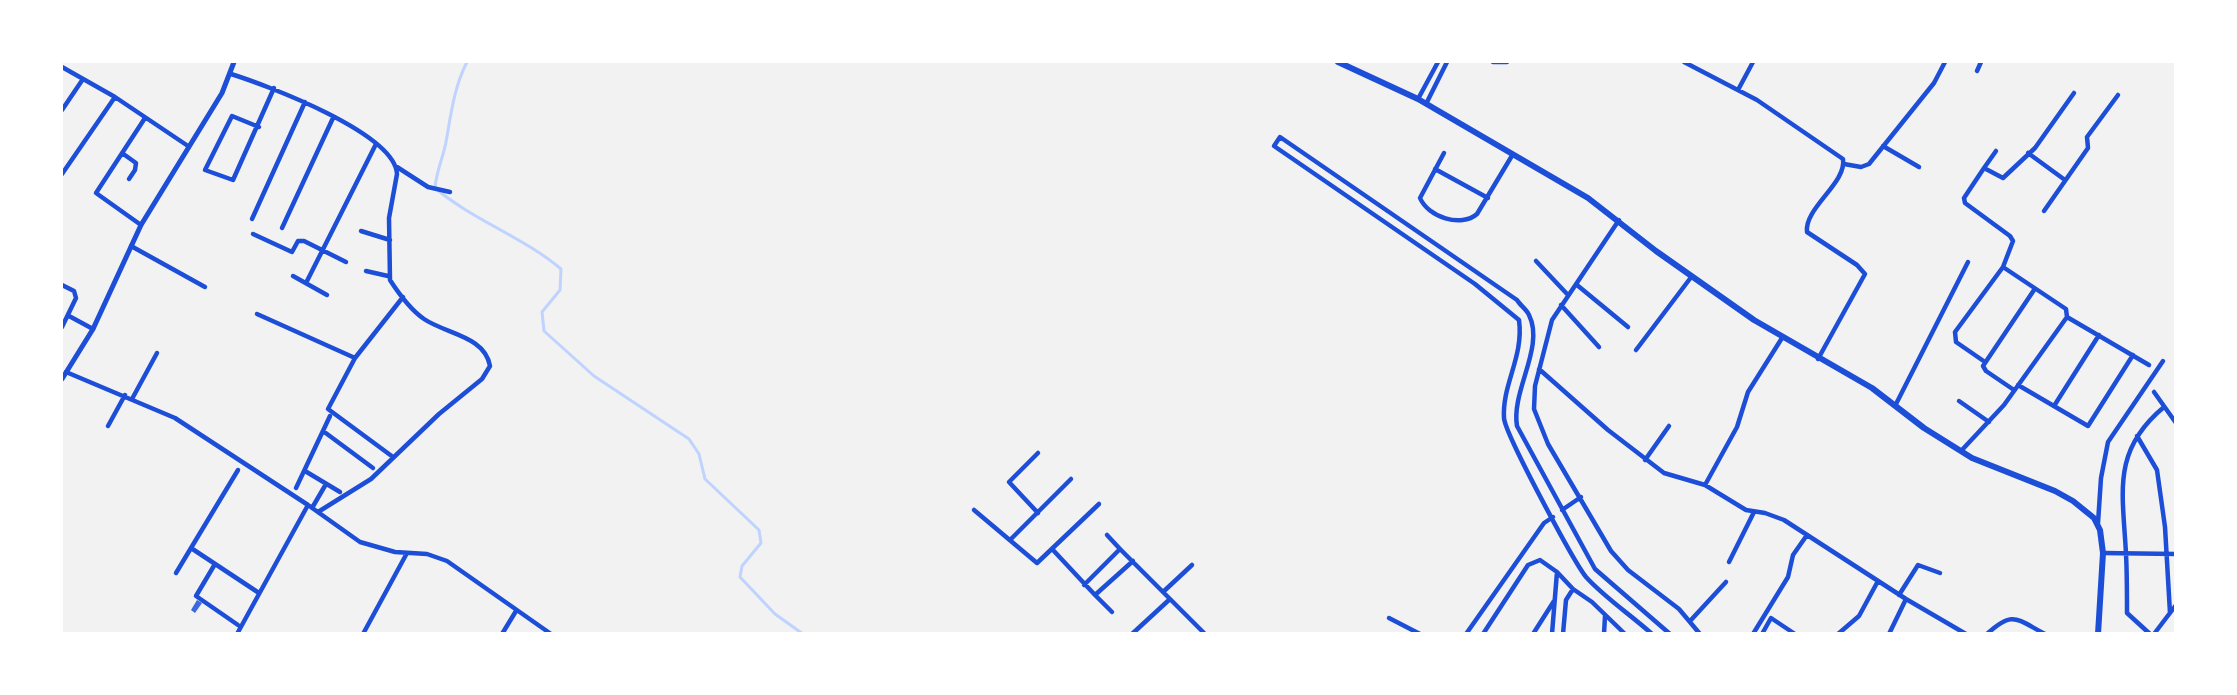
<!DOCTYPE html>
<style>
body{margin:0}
#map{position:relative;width:2237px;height:695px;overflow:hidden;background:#f2f2f2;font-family:"Fira Sans",sans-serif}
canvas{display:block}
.frame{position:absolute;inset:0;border:63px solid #fff;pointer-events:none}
</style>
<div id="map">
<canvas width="2237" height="695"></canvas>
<div class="frame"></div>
</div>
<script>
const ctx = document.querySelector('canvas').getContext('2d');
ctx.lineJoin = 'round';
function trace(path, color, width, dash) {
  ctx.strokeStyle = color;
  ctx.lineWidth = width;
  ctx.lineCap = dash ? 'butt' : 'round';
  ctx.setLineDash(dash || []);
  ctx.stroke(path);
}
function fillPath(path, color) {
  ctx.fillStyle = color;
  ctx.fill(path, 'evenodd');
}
const stream = new Path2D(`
 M467 62C454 87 451 114 446 142 443 158 436 172 435 188 473 220 523 237 561 269L560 290 542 312 544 331 594 376 689 439 699 454 705 479 759 530 761 543 742 566 740 577 775 614 803 634`);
const building = new Path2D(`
 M197 600 202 603 195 613 191 610Z`);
const minor = new Path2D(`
 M1493 62H1507
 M1684 62 1757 100 1843 159C1847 183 1804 208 1807 232L1857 265 1865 274 1818 359
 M62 67 115 97 188 146
 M1977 71 1981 62
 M231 74C266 85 395 133 397 174L389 218 390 280C399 294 411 310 424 319 446 334 485 336 490 366L482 379 439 414 371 479 318 512
 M1738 90 1753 62
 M1418 99 1438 62
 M1426 104 1447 62
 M62 110 83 79
 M259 127 232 116 205 170 233 180 274 88
 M1883 146 1919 167
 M122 153 136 163 135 170 129 179
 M1444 153 1420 198C1428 217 1461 228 1477 214L1513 154
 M2028 153 2065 180
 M1844 164 1861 167 1869 164 1934 83 1945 62
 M397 167 428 187 450 192
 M1984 168 1996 151
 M1435 169 1488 198
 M62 174 115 97
 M2044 211 2088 148 2087 137 2118 95
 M252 219 305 102
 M1619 220 1552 320 1535 386 1534 409 1548 444 1611 551 1628 570 1679 609 1700 634
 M141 225 96 193 145 118
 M282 228 333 118
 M361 231 390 240
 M253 234 292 252 298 241H304L346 262
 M131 246 205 287
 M1536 261 1568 295
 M366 271 388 276
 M293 276 327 295
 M306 283 376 144
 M62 285 74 291 76 298 62 327
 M1577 285 1628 327
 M1561 305 1599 347
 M257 314 355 358
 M69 316 93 329
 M2067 317 2149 365
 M1636 350 1692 276
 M1985 362 1956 342 1955 332 2003 267 2013 241 2010 236 1965 203 1964 198 1984 168 2003 178 2035 148 2074 93
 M1539 369 1608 430 1664 473 1705 485 1746 510 1765 513 1784 520 1906 599 1966 634
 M66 372 175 418 308 505 360 542 395 552 427 554 447 561 551 634
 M2018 385 2088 426 2133 355
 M2014 390 1986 371 1983 366 2034 290
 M2154 392 2176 423
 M132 399 157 353
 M1959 401 1989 422
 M1895 406 1968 262
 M2054 406 2099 335
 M108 426 125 395
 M323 431 373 468
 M2137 436 2157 470 2165 527 2170 613
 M1961 451 2004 405 2067 317 2066 309 2003 267
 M393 457 328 409 355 358 403 297
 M1645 460 1669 426
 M238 470 191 548 259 593
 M305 471 340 492
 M1705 485 1737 427 1748 392 1782 338
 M296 488 330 416
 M312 508 326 484
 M974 510 1037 563 1099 504
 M1562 510 1581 497
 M1038 513 1009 482 1038 453
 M2098 523 2101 478 2108 442 2163 361
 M1107 535 1120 549
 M1011 539 1071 479
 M1053 550 1095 595 1133 561
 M2103 553 2176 554
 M1729 562 1754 512
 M215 564 196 596 238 625
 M1557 572 1573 589
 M176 573 191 548
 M1084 585 1120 549 1205 634
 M1163 592 1192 565
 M1095 595 1112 612
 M1899 595 1918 565 1940 573
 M1389 618 1420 634
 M1691 620 1726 582
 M237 634 308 505
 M363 634 407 553
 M502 634 516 611
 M1132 634 1170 599
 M1466 634 1544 523 1553 517
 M1483 634 1528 565 1540 560 1557 572 1552 634
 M1533 634 1554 601
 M1563 634 1566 600 1573 589 1592 602 1625 634
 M1604 634 1605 616
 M1652 634C1631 615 1605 598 1586 577 1574 562 1505 434 1504 418 1502 384 1524 357 1519 320L1475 284 1274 146 1280 137 1517 300C1520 305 1527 310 1529 315 1545 347 1511 391 1517 426L1595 569 1670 634
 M1753 634 1788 577 1793 555 1807 535
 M1762 634 1771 618 1795 634
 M1838 634 1859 616 1878 581
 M1889 634 1906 599
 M1987 634C2013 610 2016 619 2045 634
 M2150 634 2127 613C2127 593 2127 573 2126 554 2123 493 2111 451 2164 407
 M2154 634 2176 605`);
const tertiary = new Path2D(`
 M62 379 93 329 141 225 222 93 234 62`);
const secondary = new Path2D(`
 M1338 62 1418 99 1588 198 1656 251 1754 320 1872 388 1924 428 1972 458 2055 491 2073 501 2094 518 2100 530 2103 553 2098 634`);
trace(stream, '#bfd3fe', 3);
fillPath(building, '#3d67dc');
trace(minor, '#1d4ed8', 4.5);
trace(tertiary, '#1d4ed8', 5);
trace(secondary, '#1d4ed8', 6);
</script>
